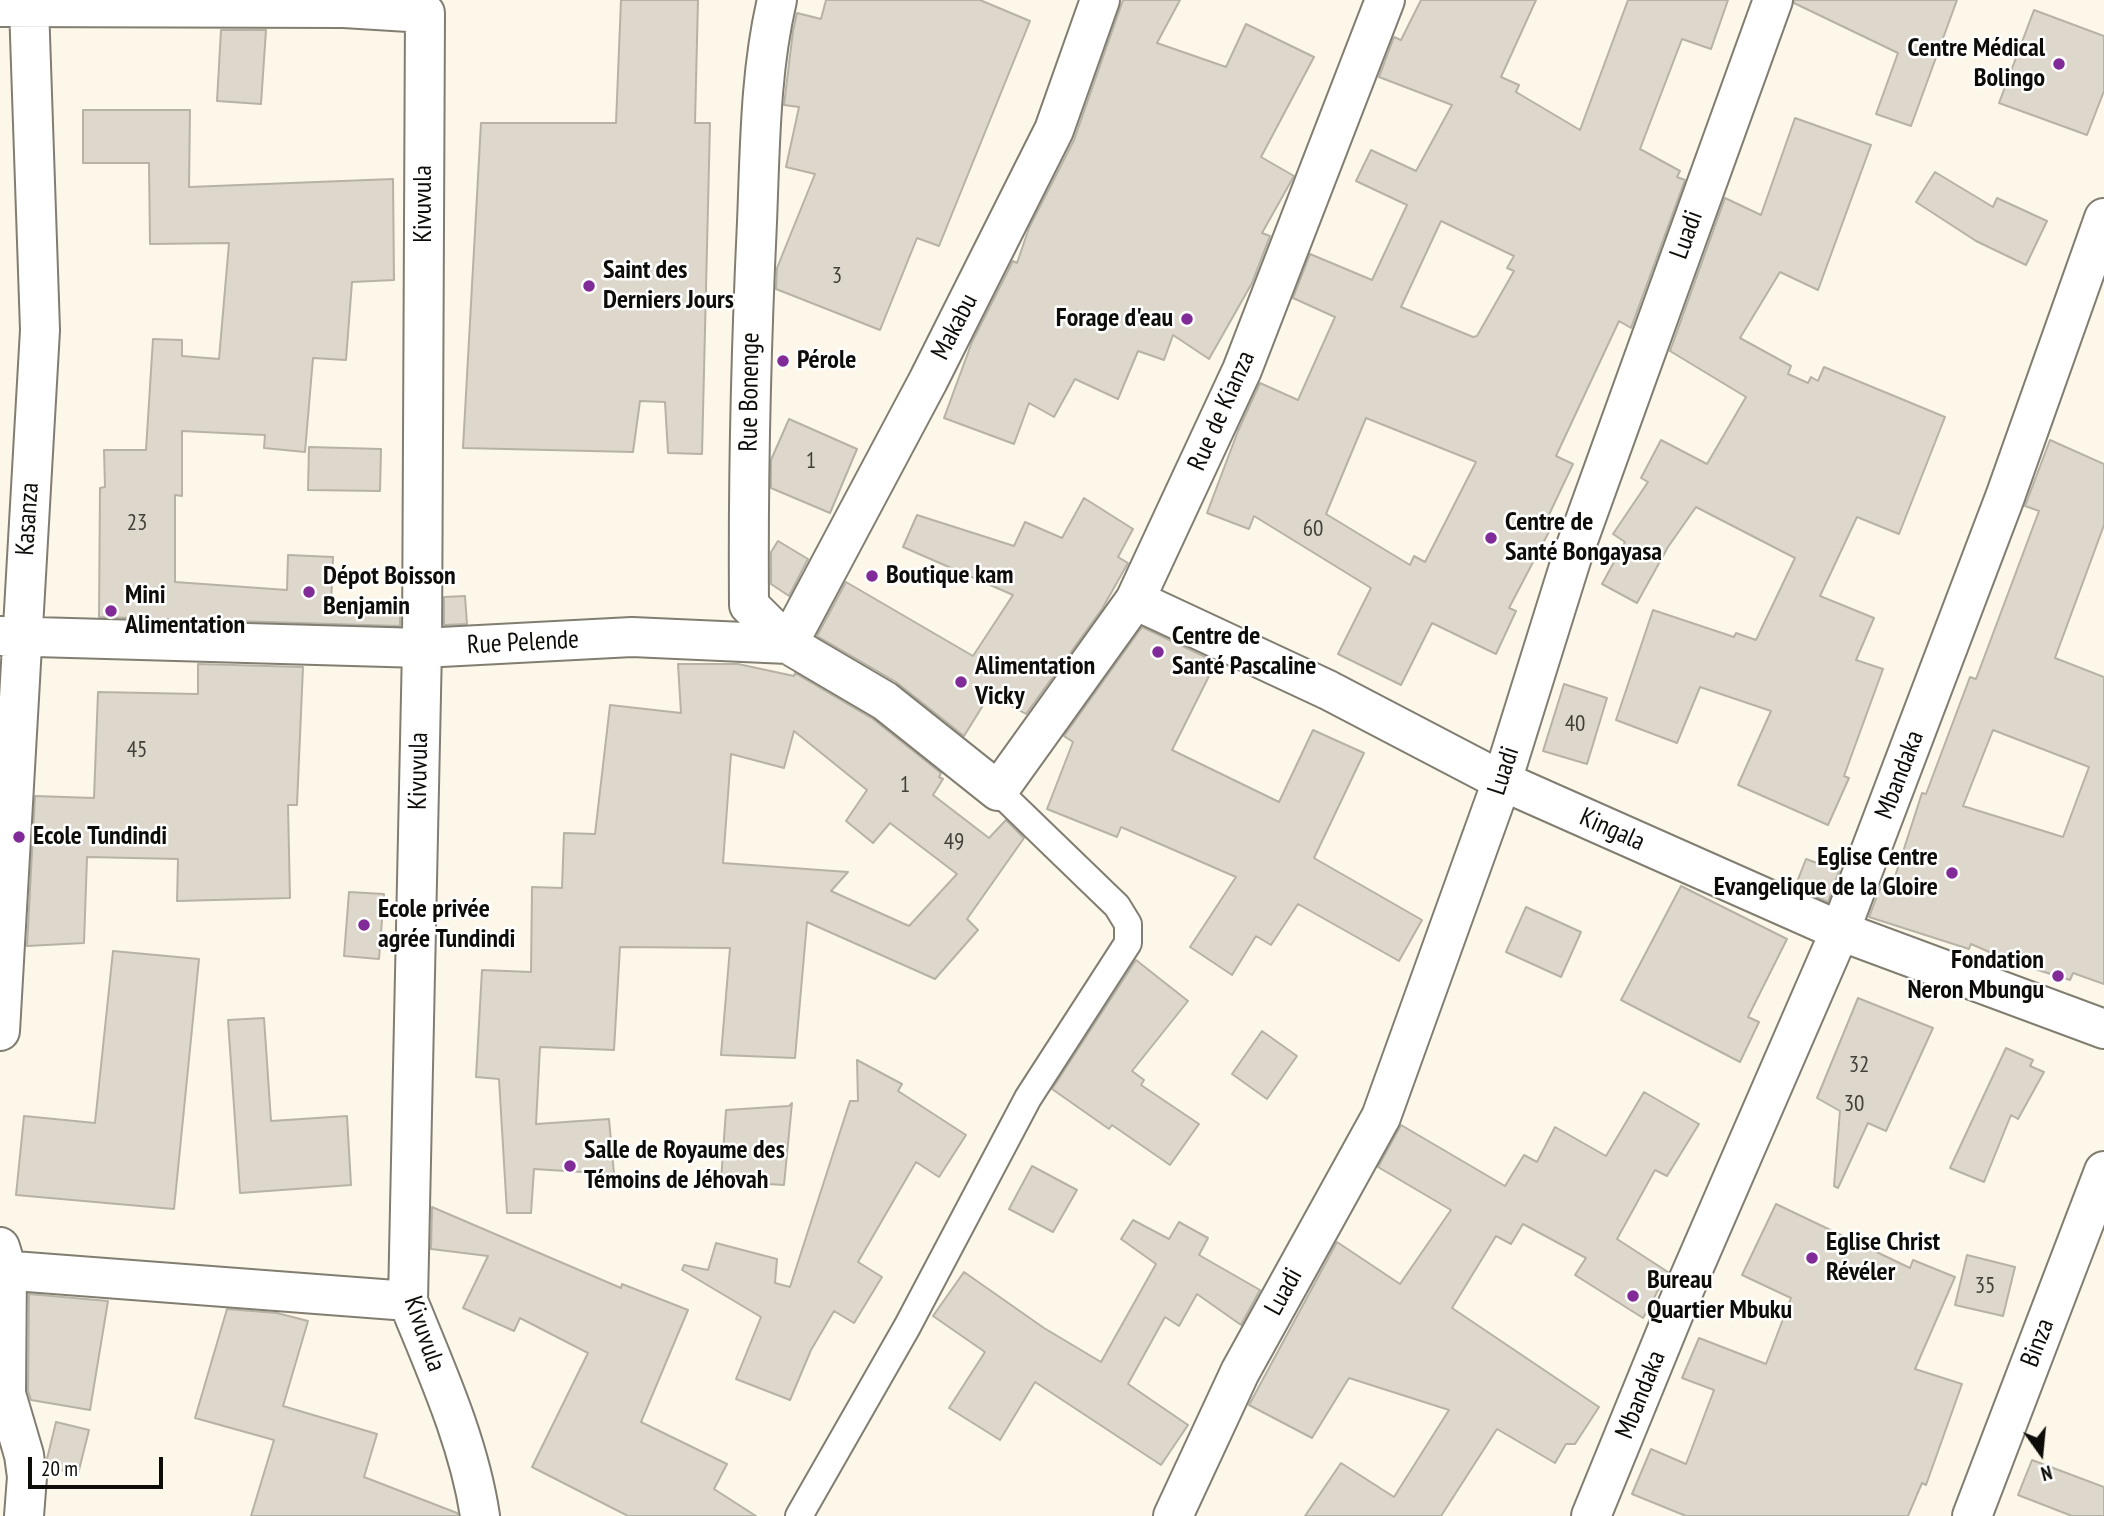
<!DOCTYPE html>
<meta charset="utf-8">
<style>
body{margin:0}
#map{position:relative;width:2104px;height:1516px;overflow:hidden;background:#fcf7e9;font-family:"PT Sans Narrow",sans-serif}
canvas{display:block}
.north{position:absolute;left:2006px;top:1418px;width:70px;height:70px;-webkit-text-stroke:5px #fff;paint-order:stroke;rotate:165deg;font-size:19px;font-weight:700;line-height:28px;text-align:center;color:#0d0c08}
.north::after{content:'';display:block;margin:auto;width:24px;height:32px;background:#0d0c08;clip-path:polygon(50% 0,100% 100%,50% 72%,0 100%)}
.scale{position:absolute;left:28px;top:1457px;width:135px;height:32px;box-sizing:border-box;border:4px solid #0d0c08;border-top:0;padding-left:9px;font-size:21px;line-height:24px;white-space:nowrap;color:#0d0c08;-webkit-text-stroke:5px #fff;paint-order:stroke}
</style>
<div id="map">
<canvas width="2104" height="1516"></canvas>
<div class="north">N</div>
<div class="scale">20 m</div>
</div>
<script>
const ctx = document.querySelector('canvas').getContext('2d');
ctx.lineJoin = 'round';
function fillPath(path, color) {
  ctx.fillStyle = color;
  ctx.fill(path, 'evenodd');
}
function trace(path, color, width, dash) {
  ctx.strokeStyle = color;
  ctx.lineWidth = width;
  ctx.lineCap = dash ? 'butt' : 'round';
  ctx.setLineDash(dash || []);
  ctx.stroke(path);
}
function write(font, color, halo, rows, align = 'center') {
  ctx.font = font + ' "PT Sans Narrow",sans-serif';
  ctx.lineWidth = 5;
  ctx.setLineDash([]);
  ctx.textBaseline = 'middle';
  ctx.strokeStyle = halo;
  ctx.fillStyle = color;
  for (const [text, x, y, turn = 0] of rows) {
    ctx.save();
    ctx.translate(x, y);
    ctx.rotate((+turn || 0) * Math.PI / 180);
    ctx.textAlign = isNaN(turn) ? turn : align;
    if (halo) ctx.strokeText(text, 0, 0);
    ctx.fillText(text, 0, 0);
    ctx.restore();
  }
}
const building = new Path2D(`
 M621 0H698L695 123H710L702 454 668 453 665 402 640 401 633 452 463 448 481 123H616Z
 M826 0H980L1030 21 939 246 917 238 880 330 776 289 777 268 815 174 786 167 799 107 784 105 793 31 797 13 821 19Z
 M1123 0H1180L1157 43 1226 67 1246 24 1314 57 1261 157 1294 176 1262 233 1270 236 1252 283 1209 359 1173 335 1164 360 1138 351 1118 399 1075 379 1054 417 1029 403 1014 444 944 418 972 342 1013 261 1017 263 1029 228 1074 140Z
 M1421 0H1536L1501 77 1519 85 1516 92 1580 130 1628 0H1728L1711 49 1682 39 1640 149 1680 171 1677 177 1685 180 1631 328 1619 321 1556 456 1573 464 1546 521 1553 524 1509 608 1516 611 1496 654 1432 623 1401 685 1338 654 1371 588 1254 516 1249 529 1207 513 1238 431 1260 383 1298 400 1335 317 1293 298 1310 254 1372 280 1407 205 1356 181 1371 150 1416 171 1452 105 1379 77 1394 37 1401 40ZM1441 221 1514 256 1507 268 1514 271 1477 336 1473 337 1401 307ZM1366 418 1476 462 1425 562 1414 556 1410 565 1326 514Z
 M1794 0H1957L1911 126 1876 114 1898 53 1794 3Z
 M2034 10 2104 36V91L2087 135 1999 103Z
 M221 30H266L261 104 217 101Z
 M83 110H190L189 187 393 179 394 280 352 282 346 360 313 358 305 452 264 448 265 435 182 431V496L175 495V582L287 590 288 555 333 557 331 605 400 600V626L99 617 100 488 105 487 104 450H146L153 339 182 340V356L219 359 229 243 150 244 149 163H83Z
 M1795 118 1871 145 1818 290 1780 272 1740 338 1791 366 1788 374 1808 383 1811 377 1818 381 1824 367 1945 417 1899 534 1857 517 1820 596 1874 618 1856 660 1883 669 1844 776 1849 778 1828 825 1738 785 1771 711 1700 687 1677 743 1616 720 1653 610 1734 637 1736 633 1756 640 1795 558 1696 507 1668 547 1637 603 1602 584 1625 542 1613 534 1648 482 1641 478 1661 440 1707 464 1746 397 1670 351 1725 198 1761 215Z
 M1935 172 1993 207 1997 198 2047 221 2026 265 1976 241 1916 202Z
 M789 419 857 449 830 513 771 488V460Z
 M2050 440 2104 464V525L2055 658 2104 677V984L2073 973 2070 980 2012 962 1971 944 1969 949 1869 917 1881 886 1891 889 1922 793 1926 794 1970 677 1976 679 2039 511 2025 506ZM1993 730 2089 767 2063 837 1963 806Z
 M309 447 381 449 380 491 308 490Z
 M1084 498 1133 529 1118 557 1128 563 1102 609 1026 714 990 694 964 736 896 682 817 636 846 582 973 656 1013 595 903 547 917 515 1014 546 1025 522 1062 538Z
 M778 541 808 559 789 596 771 584V552Z
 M465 596 467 624 444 625V597Z
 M1142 627 1216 662 1172 750 1279 802 1313 730 1364 753 1314 858 1422 920 1399 961 1298 904 1271 945 1256 936 1232 975 1190 947 1236 877 1121 827 1117 837 1047 809 1073 742 1064 736Z
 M198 664 303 667 297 805H288L290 898 177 901 178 859 87 857 84 943 27 946 35 796 94 798 98 692 198 694Z
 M678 664H738L794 676 795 673 873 719 941 773 939 777 943 779 933 795 989 838 1006 820 1024 838 967 919 978 930 935 979 807 922 795 1058 721 1055 730 948 620 947 614 1050 540 1047 536 1124 609 1119 614 1174 534 1169 531 1213H507L499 1079 476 1077 482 970 531 972 532 887 562 888 564 833 595 834 610 705 681 713ZM794 731 867 790 846 821 873 843 890 823 957 874 909 926 831 891 848 872 723 863 731 754 784 768Z
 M1564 684 1607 698 1587 764 1543 751Z
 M1806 859 1839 871 1828 902 1795 887Z
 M1681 886 1787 939 1748 1017 1759 1022 1740 1062 1621 1000Z
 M349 892 384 894 379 959 344 956Z
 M1526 907 1581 932 1561 977 1506 952Z
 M113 951 199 959 174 1209 16 1195 24 1116 95 1123Z
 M1136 960 1188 1001 1132 1071 1144 1080 1141 1085 1199 1124 1170 1165 1112 1125 1109 1129 1052 1089Z
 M1858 998 1933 1028 1886 1131 1868 1123 1838 1188 1834 1186 1840 1111 1817 1098Z
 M264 1018 271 1121 347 1116 351 1185 240 1193 228 1020Z
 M1262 1031 1297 1056 1267 1099 1232 1074Z
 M2006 1048 2033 1060 2030 1066 2044 1072 2018 1119 2011 1115 1984 1182 1950 1168Z
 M857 1060 902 1084 898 1091 966 1135 939 1177 916 1162 858 1262 882 1277 854 1323 834 1311 811 1350 790 1400 736 1379 761 1317 682 1270 684 1265 708 1270 716 1243 777 1259 775 1283 790 1287 850 1101H858Z
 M1644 1092 1699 1124 1667 1176 1655 1170 1617 1239 1668 1272 1643 1318 1575 1275 1586 1258 1523 1224 1511 1244 1496 1236 1452 1308 1599 1407 1575 1444H1566L1555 1463 1497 1429 1441 1516H1305L1341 1463 1394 1497 1449 1410 1349 1378 1312 1438 1249 1405 1337 1242 1400 1284 1451 1210 1378 1167 1401 1125 1505 1186 1524 1155 1537 1162 1555 1127 1606 1156Z
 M792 1103 784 1185 721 1181 726 1110 789 1106Z
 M1032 1166 1077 1190 1053 1232 1009 1209Z
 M1776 1204 1910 1268 1913 1260 1955 1277 1915 1369 1962 1384 1926 1485 1922 1483 1908 1516H1686L1632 1494 1651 1449 1686 1464 1714 1390 1682 1378 1699 1338 1766 1364 1791 1298 1742 1275Z
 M432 1207 621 1288 622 1284 688 1310 641 1422 727 1464 714 1489 756 1516H628L532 1467 588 1353 520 1318 514 1331 463 1308 488 1256 431 1249Z
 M1133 1220 1169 1239 1179 1222 1208 1238 1199 1255 1260 1290 1241 1325 1197 1294 1179 1326 1165 1317 1128 1384 1188 1425 1161 1465 1035 1382 1000 1440 949 1408 985 1352 933 1316 964 1272 1044 1328 1101 1362 1156 1264 1121 1239Z
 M1967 1255 2015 1267 2003 1316 1955 1305Z
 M29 1294 108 1301 90 1410 31 1400 28 1391Z
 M227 1309 277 1313 308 1321 283 1406 377 1434 364 1477 457 1513 458 1516H251L274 1440 195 1418Z
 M56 1422 89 1430 78 1474 48 1467 47 1459Z
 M2032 1460 2104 1487V1516H2072L2018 1495Z`);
const service = new Path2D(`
 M799 1516 907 1327 1028 1098 1128 943V924L1117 906 998 791`);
const minor = new Path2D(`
 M777 0C760 72 760 148 757 222 751 350 748 477 749 605L788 644 928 381 1054 130 1100 0
 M0 7 344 8 425 13 422 648 408 1301C436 1370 469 1442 480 1516
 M1135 600 1328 690 1502 781 1840 931 2104 1029
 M0 636 422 648 632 637 788 644 885 701 998 791 1135 600 1242 370 1385 0
 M0 1031 40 330 29 6
 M0 1247 7 1270 6 1394 24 1455 27 1477 24 1516
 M0 1270 408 1301
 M1173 1516 1240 1372 1381 1117 1502 781 1572 557 1773 0
 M1591 1516 1674 1313 1840 931 2005 497 2104 218
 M1972 1516 2104 1171`);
const markers = [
 [2059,64,7,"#812b99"],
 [589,286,7,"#812b99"],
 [1187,319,7,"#812b99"],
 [783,361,7,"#812b99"],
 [1491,538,7,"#812b99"],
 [872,576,7,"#812b99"],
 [309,592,7,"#812b99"],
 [111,611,7,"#812b99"],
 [1158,652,7,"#812b99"],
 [961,682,7,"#812b99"],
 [19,837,7,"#812b99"],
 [1952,873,7,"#812b99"],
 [364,925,7,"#812b99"],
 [2058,976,7,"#812b99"],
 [570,1166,7,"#812b99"],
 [1812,1258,7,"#812b99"],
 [1633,1296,7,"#812b99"]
];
const numberNames = [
 ["3",837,276],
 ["1",811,461],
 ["23",137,523],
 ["60",1313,529],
 ["40",1575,724],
 ["45",137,750],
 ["1",905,785],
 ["49",954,842],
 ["32",1859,1065],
 ["30",1854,1104],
 ["35",1985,1286]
];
const poiNames = [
 ["Centre Médical",2045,49,"right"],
 ["Bolingo",2045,79,"right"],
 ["Saint des",603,271],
 ["Derniers Jours",603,301],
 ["Forage d'eau",1173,319,"right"],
 ["Pérole",797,361],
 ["Centre de",1505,523],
 ["Santé Bongayasa",1505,553],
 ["Boutique kam",886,576],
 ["Dépot Boisson",323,577],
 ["Benjamin",323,607],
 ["Mini",125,596],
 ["Alimentation",125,626],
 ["Centre de",1172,637],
 ["Santé Pascaline",1172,667],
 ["Alimentation",975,667],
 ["Vicky",975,697],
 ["Ecole Tundindi",33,837],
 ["Eglise Centre",1938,858,"right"],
 ["Evangelique de la Gloire",1938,888,"right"],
 ["Ecole privée",378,910],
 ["agrée Tundindi",378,940],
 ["Fondation",2044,961,"right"],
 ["Neron Mbungu",2044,991,"right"],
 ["Salle de Royaume des",584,1151],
 ["Témoins de Jéhovah",584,1181],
 ["Eglise Christ",1826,1243],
 ["Révéler",1826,1273],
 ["Bureau",1647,1281],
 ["Quartier Mbuku",1647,1311]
];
const streetNames = [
 ["Kivuvula",424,204,-90],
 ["Luadi",1687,235,-70],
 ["Makabu",955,327,-63],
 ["Rue Bonenge",750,392,-89],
 ["Rue de Kianza",1222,411,-66],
 ["Kasanza",28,519,-86],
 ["Rue Pelende",523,643,-3],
 ["Kivuvula",419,771,-89],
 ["Luadi",1504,771,-72],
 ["Mbandaka",1900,775,-69],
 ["Kingala",1612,830,24],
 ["Luadi",1284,1292,-61],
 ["Kivuvula",424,1334,71],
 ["Binza",2038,1343,-69],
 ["Mbandaka",1641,1395,-68]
];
fillPath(building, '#ddd8cb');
trace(building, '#b7b2a6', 2);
trace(service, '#827d71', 30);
trace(minor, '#827d71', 42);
trace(service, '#fff', 26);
trace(minor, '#fff', 38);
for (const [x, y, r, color] of markers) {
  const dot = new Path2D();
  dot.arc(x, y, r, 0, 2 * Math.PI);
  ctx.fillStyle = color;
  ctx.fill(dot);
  trace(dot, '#fff', 2.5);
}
write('23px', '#413f39', null, numberNames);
write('bold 26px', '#0d0c08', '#fff', poiNames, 'left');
write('26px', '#0d0c08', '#fff', streetNames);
</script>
